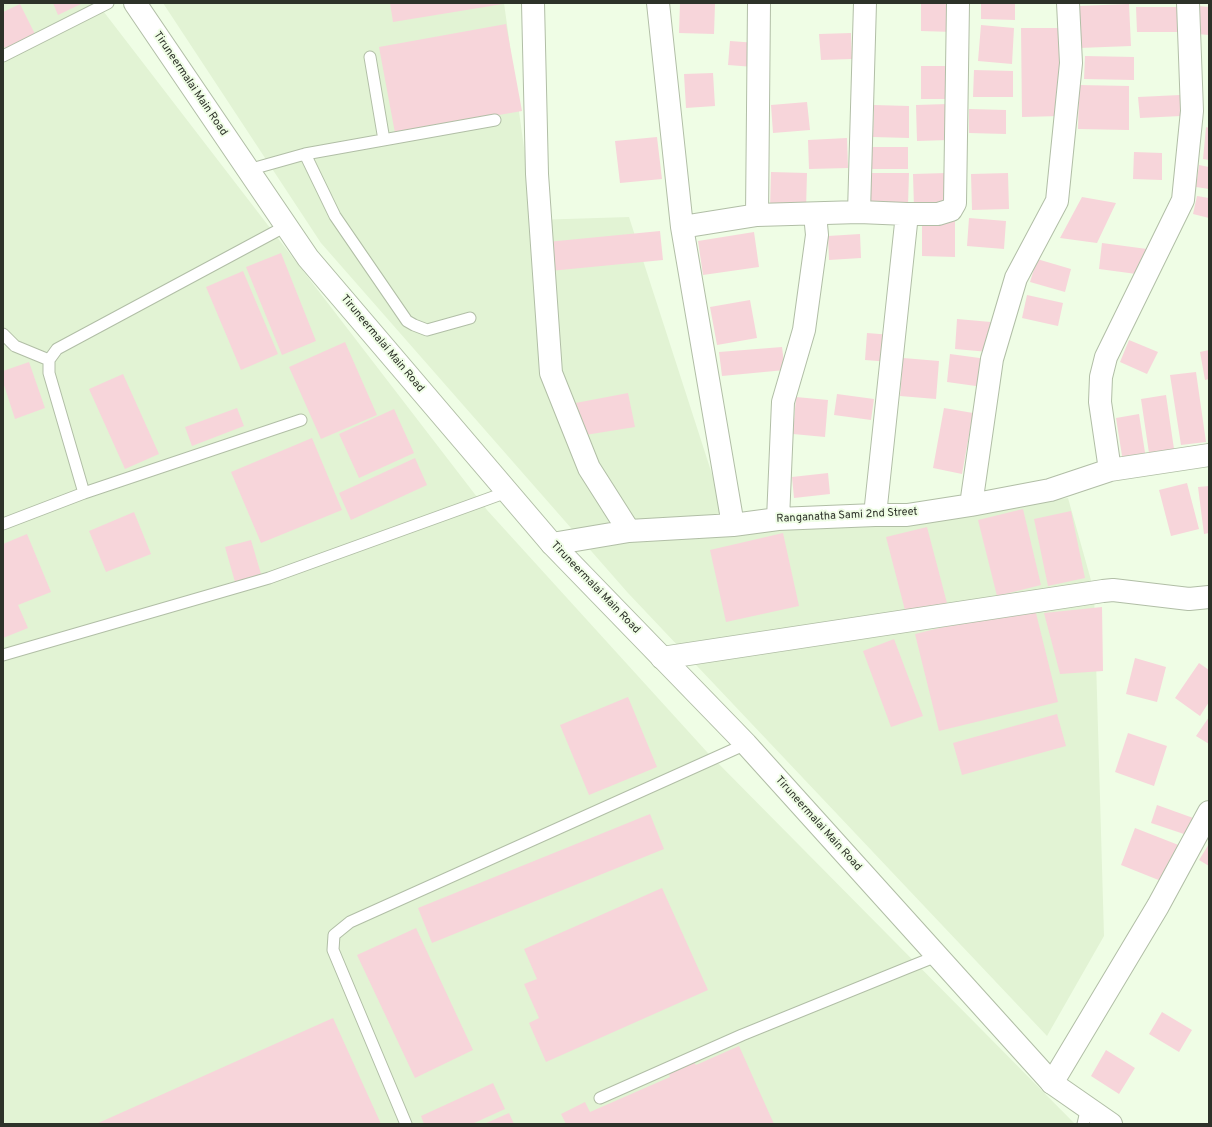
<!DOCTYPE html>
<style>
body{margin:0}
#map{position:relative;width:1212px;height:1127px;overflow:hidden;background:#effde5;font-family:Overpass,sans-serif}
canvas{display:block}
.frame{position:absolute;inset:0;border:4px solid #2d3229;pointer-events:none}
</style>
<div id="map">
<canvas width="1212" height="1127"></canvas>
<div class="frame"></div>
</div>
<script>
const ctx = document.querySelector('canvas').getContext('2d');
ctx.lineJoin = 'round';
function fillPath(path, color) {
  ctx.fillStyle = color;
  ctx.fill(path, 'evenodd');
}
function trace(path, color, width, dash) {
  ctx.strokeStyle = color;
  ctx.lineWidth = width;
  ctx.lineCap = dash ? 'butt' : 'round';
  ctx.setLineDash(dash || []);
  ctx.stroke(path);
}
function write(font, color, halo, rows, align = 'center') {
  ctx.font = font + ' Overpass,sans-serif';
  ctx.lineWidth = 4;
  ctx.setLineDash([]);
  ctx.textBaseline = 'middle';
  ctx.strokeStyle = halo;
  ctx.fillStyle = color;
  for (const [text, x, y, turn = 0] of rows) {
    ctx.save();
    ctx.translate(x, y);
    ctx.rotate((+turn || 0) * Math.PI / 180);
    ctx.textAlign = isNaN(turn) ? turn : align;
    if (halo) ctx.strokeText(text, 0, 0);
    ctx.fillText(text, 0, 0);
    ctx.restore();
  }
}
const built = new Path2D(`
 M3 3H97L487 510 707 752 1075 1124H3Z
 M163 3H504L534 220 629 217 730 530 1068 498 1094 591 1104 936 1047 1036 628 593 321 243Z`);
const building = new Path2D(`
 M53 3H83L58 15Z
 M390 3H503V4L393 22Z
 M680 3 715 4 714 34 679 33Z
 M921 3H953V32L921 31Z
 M981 3H1015V20L981 19Z
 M20 4 36 36 6 51 3 44V12Z
 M1129 4 1131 46 1079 48 1077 6Z
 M1198 6 1209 7V35L1197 34Z
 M1136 7H1181L1182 32H1137Z
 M506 24 522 111 395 133 379 47Z
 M981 25 1014 28 1012 64 978 61Z
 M1021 28H1060L1061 116 1022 117Z
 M851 33 852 59 821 60 819 34Z
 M730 41 757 43 754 67 728 65Z
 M1085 56 1134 57V80L1084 79Z
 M921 66H945V99H921Z
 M974 70 1013 71V97H973Z
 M713 73 715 106 686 108 684 74Z
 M1079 85 1129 86V130L1078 129Z
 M1180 95 1181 116 1140 118 1138 97Z
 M807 102 810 130 773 133 771 105Z
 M947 104 949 140 917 141 916 105Z
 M874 105 909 106V138L873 137Z
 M969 109 1006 110V134L969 133Z
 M1206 127 1209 128V160L1203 159Z
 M657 137 662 179 620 183 615 141Z
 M847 138 848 168 809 169 808 140Z
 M868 147H908V169H868Z
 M1134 152 1162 153V180L1133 179Z
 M1199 165 1209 167V189L1196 187Z
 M771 172 807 173 806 209 770 208Z
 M871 173H909L908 205H871Z
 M946 173V207L914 208 913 174Z
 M1008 173 1009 209 972 210 971 174Z
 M1197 196 1209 198V218L1193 214Z
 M1082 197 1116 203 1097 243 1060 238Z
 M969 218 1006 221 1004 249 967 246Z
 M922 220H955V257L922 256Z
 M660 231 663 260 550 271 547 242Z
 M754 232 759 267 703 275 698 241Z
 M860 234 861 258 829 260 828 236Z
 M1102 243 1147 249 1144 275 1099 269Z
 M281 253 316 341 282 355 246 267Z
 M1037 259 1071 269 1065 292 1030 282Z
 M243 271 278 354 241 370 206 287Z
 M1027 295 1063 303 1058 326 1022 318Z
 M750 300 757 338 717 345 710 307Z
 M957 319 991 322 989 352 955 349Z
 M867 333 892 335 890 362 865 360Z
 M1129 340 1158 352 1147 374 1120 362Z
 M345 342 377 415 321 439 289 367Z
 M782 347 785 370 722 376 719 352Z
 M1209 350V379L1205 380 1200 352Z
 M950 354 987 359 983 387 947 382Z
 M903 358 939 361 936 399 900 396Z
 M29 362 45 408 15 419 3 382V371Z
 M1196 372 1206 442 1181 445 1170 375Z
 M123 374 159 454 125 469 89 389Z
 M628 393 635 427 579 436 565 405Z
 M837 394 874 399 871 420 834 415Z
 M1166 395 1174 449 1149 453 1141 399Z
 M796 397 828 400 825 437 793 434Z
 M237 408 244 426 192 446 185 427Z
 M944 408 973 413 962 474 933 468Z
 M394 409 414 453 359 478 339 434Z
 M1139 414 1146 459 1123 462 1116 418Z
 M312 438 342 510 261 543 231 472Z
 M415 458 427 485 351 520 339 493Z
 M828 473 830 494 794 498 792 477Z
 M1187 483 1199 529 1171 536 1159 490Z
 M1209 486V533L1204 534 1198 487Z
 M1023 509 1041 585 997 596 978 520Z
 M1071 511 1085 578 1048 586 1034 519Z
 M134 512 151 554 106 572 89 531Z
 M927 527 948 607 907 618 886 537Z
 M783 533 799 606 726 622 710 550Z
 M27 534 51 592 18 605 28 628 3 638V544Z
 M251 540 261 574 235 582 225 547Z
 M1034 605 1058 702 939 731 915 634Z
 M1102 607 1103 671 1060 674 1044 613Z
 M894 639 923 716 891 727 863 651Z
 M1135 658 1166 667 1157 702 1126 694Z
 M1199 663 1209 670V702L1200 716 1175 698Z
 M628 697 657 767 589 795 560 725Z
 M1057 714 1066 746 962 775 953 743Z
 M1209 717V744L1196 736Z
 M1128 733 1167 746 1154 786 1115 772Z
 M1157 805 1196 819 1190 836 1151 823Z
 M650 814 664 849 432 943 418 908Z
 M1135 828 1181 846 1166 883 1121 865Z
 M1209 844V866L1199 860Z
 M662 888 708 990 546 1062 529 1023 539 1018 524 984 537 979 524 949Z
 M416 928 473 1050 415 1078 357 955Z
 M1162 1012 1192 1030 1179 1052 1149 1034Z
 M333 1018 381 1124H96Z
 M739 1046 774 1124H566L561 1114 585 1102 590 1112 670 1077 668 1071 693 1061 696 1065Z
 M1106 1050 1135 1068 1119 1094 1091 1076Z
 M493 1083 505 1109 472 1124H424L421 1116Z
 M509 1113 514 1124H484Z`);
const service = new Path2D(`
 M3 56 108 3
 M370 57 384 140
 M305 154 335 216 407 321 414 325 427 330 470 318
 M248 170 305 154 495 120
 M3 334 15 346 49 360
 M84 493 301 420
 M3 524 84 493 49 373V360L57 349 286 226
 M3 655 269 578 507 492
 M600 1098 742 1035 907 968 937 956
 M406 1124 333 950 334 935 350 922 746 744
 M1083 1124 1087 1107`);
const minor = new Path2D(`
 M533 3 537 174 551 373 589 468 629 531
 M658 3 682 227 733 525
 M859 212 865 3
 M757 215 759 3
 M682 227 757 215 859 212 907 214H938L951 210 955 203 958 3
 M1110 470 1100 402 1101 377 1106 357 1183 200 1192 111 1188 3
 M971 505 992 359 1016 278 1057 201 1071 63 1068 3
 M875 515 907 214
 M778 519 783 402 804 330 817 235 815 214
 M552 544 629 531 733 525 778 519 875 515H907L971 505 1050 490 1110 470 1209 455
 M662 658 1103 591 1113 590 1189 599 1209 597
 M1052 1083 1158 906 1209 812`);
const secondary = new Path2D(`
 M135 3 308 258 552 544 746 744 1052 1083 1111 1124`);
const streetNames = [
 ["Tiruneermalai Main Road",190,84,56],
 ["Tiruneermalai Main Road",382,344,50],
 ["Ranganatha Sami 2nd Street",847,516,-3],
 ["Tiruneermalai Main Road",595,588,46],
 ["Tiruneermalai Main Road",818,824,48]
];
fillPath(built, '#e2f3d4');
fillPath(building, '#f7d5da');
trace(service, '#b1bea6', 13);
trace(minor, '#b1bea6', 24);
trace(secondary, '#b1bea6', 24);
trace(service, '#fff', 11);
trace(minor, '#fff', 22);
trace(secondary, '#fff', 22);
write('11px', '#2d3229', '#effde5', streetNames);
</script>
